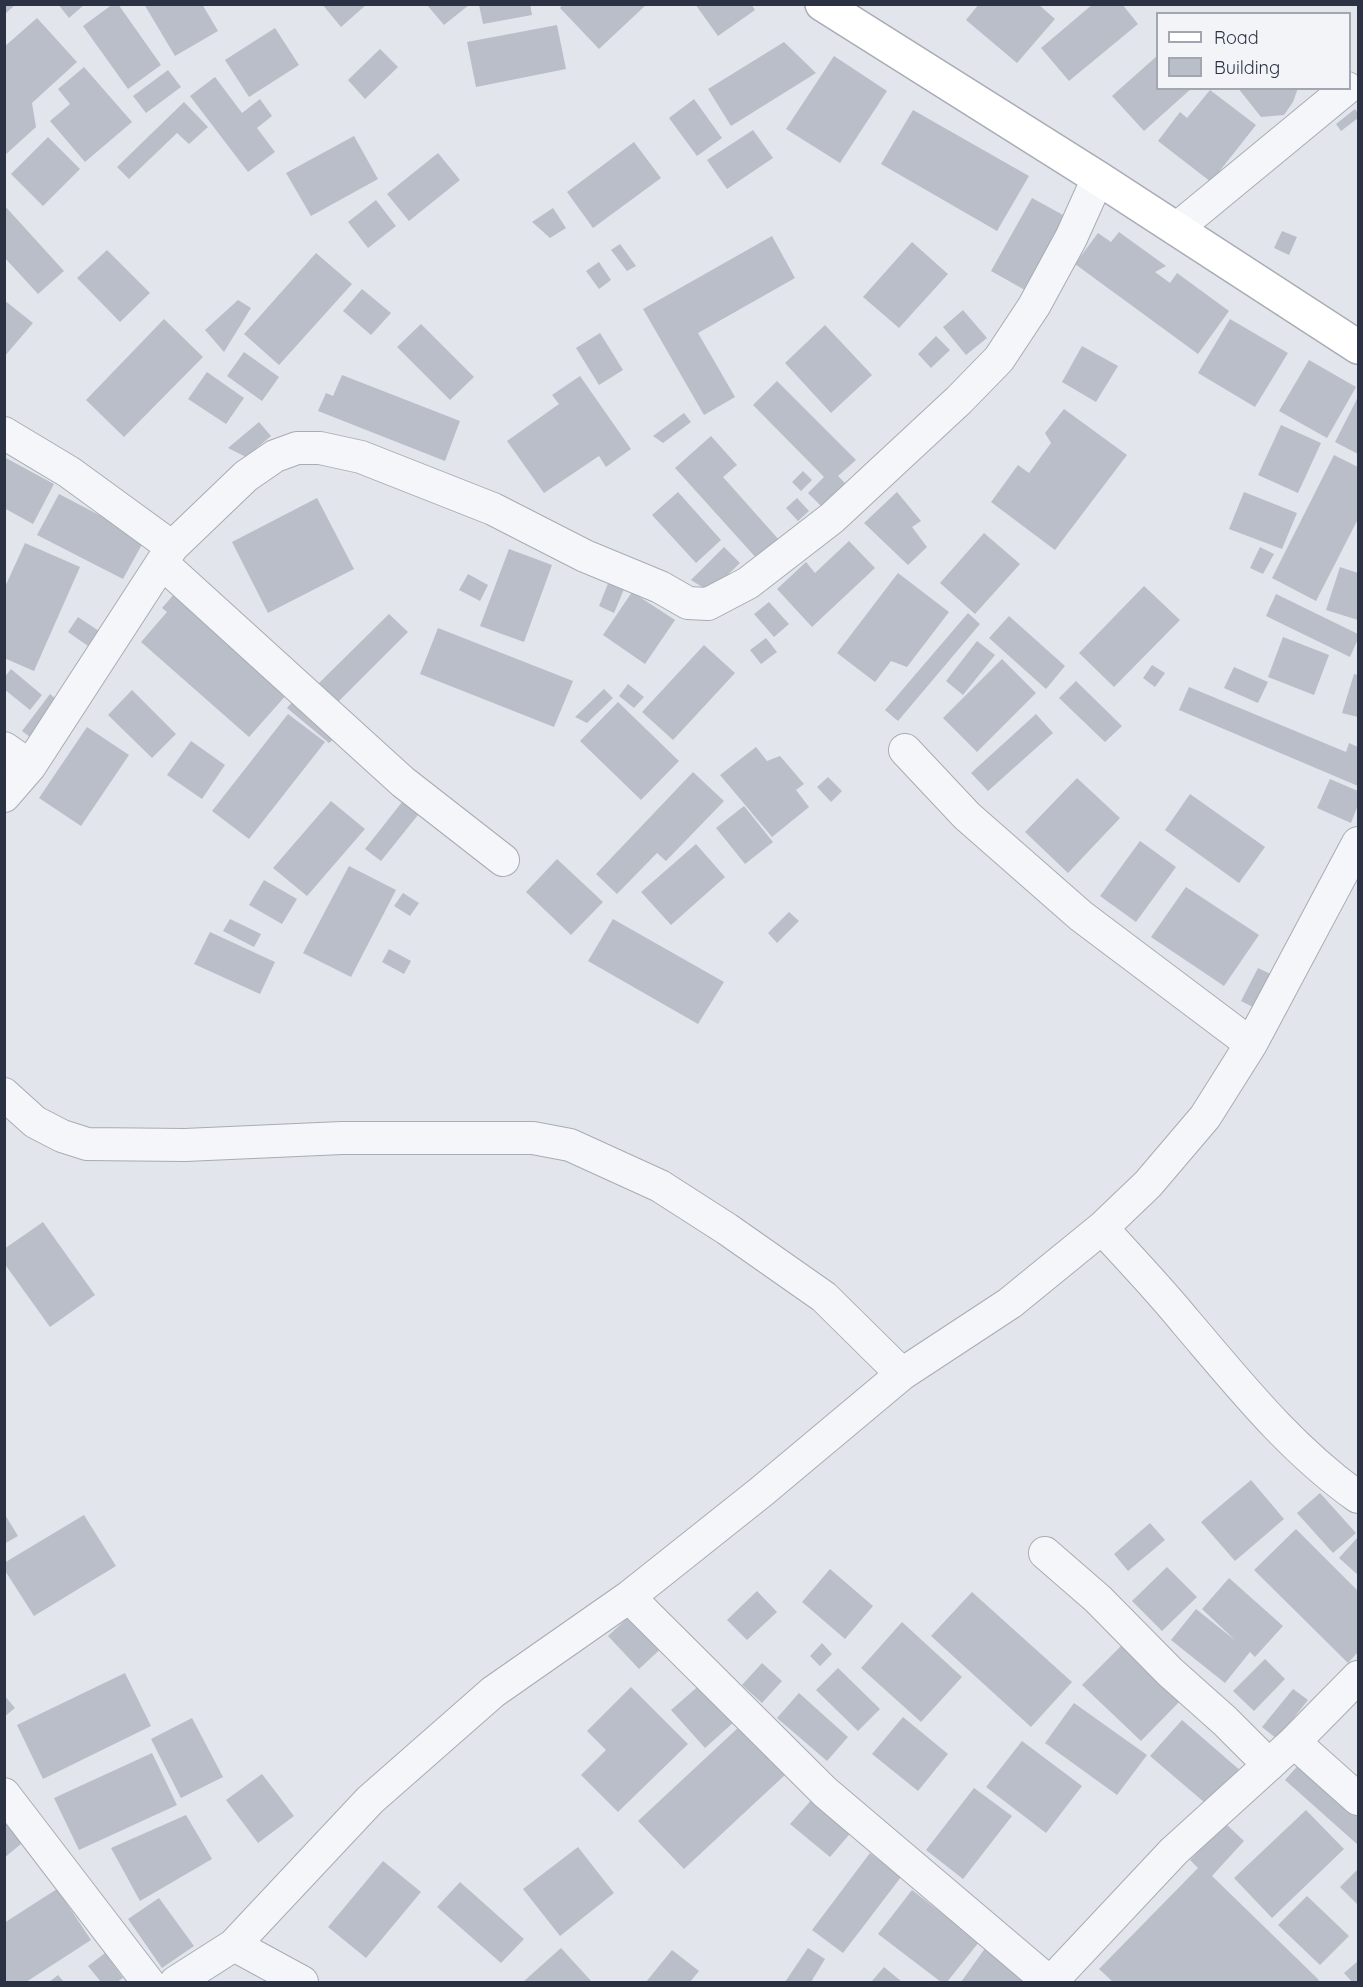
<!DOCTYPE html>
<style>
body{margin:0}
#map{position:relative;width:1363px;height:1987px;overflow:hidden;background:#e2e5eb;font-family:Quicksand,sans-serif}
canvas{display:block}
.frame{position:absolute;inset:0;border:6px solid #2a3243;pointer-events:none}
.legend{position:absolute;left:1156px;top:12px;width:195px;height:78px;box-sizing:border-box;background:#f2f4f8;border:2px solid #a2a6b0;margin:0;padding:8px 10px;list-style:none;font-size:18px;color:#2a3243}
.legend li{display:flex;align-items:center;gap:12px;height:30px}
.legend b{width:30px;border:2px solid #a2a6b0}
</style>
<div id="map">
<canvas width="1363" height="1987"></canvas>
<div class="frame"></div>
<ul class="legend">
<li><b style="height:8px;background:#fff"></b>Road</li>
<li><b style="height:16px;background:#b9bec8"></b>Building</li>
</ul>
</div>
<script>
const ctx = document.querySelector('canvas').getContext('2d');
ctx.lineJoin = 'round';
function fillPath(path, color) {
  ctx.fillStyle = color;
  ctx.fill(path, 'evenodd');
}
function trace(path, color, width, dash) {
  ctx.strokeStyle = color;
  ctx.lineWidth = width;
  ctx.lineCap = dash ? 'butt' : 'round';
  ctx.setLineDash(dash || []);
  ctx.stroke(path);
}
const building = new Path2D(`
 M4 4H16L4 15Z
 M58 4H85L69 18Z
 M113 4H118L161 65 128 89 83 26Z
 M144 4H202L218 31 175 56Z
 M322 4H367L341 27Z
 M480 4H530L532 15 483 24 479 5Z
 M563 4H647L599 49 560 8Z
 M695 4H751L755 10 718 36Z
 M979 4H1038L1055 19 1017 63 966 20Z
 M1093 4H1122L1138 24 1069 81 1041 48Z
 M427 5H469L444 25Z
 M37 18 77 62 32 103 36 127 4 156V47Z
 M557 25 566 69 476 87 467 42Z
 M275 28 299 65 249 97 225 60Z
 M784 42 816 73 731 126 708 89Z
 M380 49 398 67 365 99 348 80Z
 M1158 55V88H1192L1144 131 1112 96Z
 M834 56 887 91 840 163 786 129Z
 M84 67 132 122 85 162 50 121 70 104 58 89Z
 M168 70 181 87 146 113 133 96Z
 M215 77 242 113 260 99 272 116 257 128 275 152 248 172 190 96Z
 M1238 88H1298L1293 102 1284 115 1261 117Z
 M1210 90 1256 125 1211 182 1158 141 1180 112 1187 118Z
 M694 99 722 138 697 156 669 118Z
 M184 102 208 127 189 144 177 133 129 179 117 167Z
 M1355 109 1358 113V118L1341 131 1336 124Z
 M913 110 1029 176 997 231 881 164Z
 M753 130 773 158 727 189 707 160Z
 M354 136 378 179 311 216 286 173Z
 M48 137 80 169 43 206 11 174Z
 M634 142 661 178 593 228 567 192Z
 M438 153 460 180 409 221 387 194Z
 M1032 198 1074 221 1032 294 991 271Z
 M376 200 396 226 368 248 348 222Z
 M4 205 64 271 38 294 4 257Z
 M553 208 566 228 550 238 532 222Z
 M1282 231 1297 237 1289 255 1274 248Z
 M1119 232 1166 266 1155 272 1170 283 1177 273 1229 311 1198 354 1075 264 1098 233 1111 242Z
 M772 236 795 278 698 333 735 397 704 415 643 309Z
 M912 242 948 274 899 328 863 297Z
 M620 244 636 266 627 271 611 250Z
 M107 250 150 293 120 322 77 278Z
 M316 253 352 284 279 365 244 334Z
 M599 262 611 280 599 289 586 271Z
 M362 289 391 313 371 335 343 311Z
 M4 300 33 323 4 357Z
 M238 300 251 308 224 352 205 330Z
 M963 310 987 338 966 355 943 327Z
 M164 319 203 357 124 437 86 400Z
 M1230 319 1288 353 1255 407 1198 373Z
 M421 324 474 377 450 400 397 347Z
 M825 325 872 375 831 413 785 363Z
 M600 333 623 370 599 385 576 348Z
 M936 336 950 350 931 368 918 354Z
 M1082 346 1118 366 1096 402 1062 382Z
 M244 352 279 377 262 401 227 376Z
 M1309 360 1356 387 1327 438 1279 411Z
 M207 372 244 398 226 424 188 399Z
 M342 375 460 421 445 461 318 411 326 393 333 396Z
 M580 376 631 449 606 467 599 456 544 493 507 441 559 404 552 395Z
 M777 381 856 460 838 476 849 487 825 510 808 493 824 477 753 405Z
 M1358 397V454L1335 442Z
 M1064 409 1127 455 1055 550 991 502 1018 465 1029 473 1051 443 1045 433Z
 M684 413 691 422 663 443 653 436Z
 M259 422 271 436 246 457 228 448Z
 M1281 425 1321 443 1298 493 1258 475Z
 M711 436 737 465 723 477 780 541 758 560 675 468Z
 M1334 455 1358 467V519L1316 601 1272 578Z
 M4 457 54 484 33 524 4 508Z
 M803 471 812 480 801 491 792 482Z
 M678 492 721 540 696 563 652 515Z
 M897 492 921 521 912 527 927 547 908 565 864 523Z
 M1244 492 1297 513 1282 549 1229 529Z
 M59 494 145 539 123 579 37 535Z
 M317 498 354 569 268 613 232 542Z
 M797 498 809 511 798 521 786 508Z
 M984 533 1020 564 975 614 940 583Z
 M849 541 875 568 812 627 777 589 806 562 815 573Z
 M25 543 80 567 34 671 4 658V589Z
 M724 547 740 563 710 592 691 580Z
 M1260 547 1274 554 1263 574 1250 568Z
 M509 549 552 565 524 642 480 626Z
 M1340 567 1358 573V620L1326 610Z
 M898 573 949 612 907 667 891 661 875 682 837 653Z
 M468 574 488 585 480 601 459 590Z
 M611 576 627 582 614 613 599 606Z
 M1144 586 1180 620 1114 687 1079 653Z
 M632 592 675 620 645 664 603 635Z
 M175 593 288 693 249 737 141 642 167 612 162 608Z
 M1276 594 1358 634V639L1350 657 1266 616Z
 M769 602 789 624 774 637 754 614Z
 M968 613 980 624 898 721 885 710Z
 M389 614 408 632 338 702 319 683Z
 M1009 616 1065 666 1046 689 989 638Z
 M78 617 99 631 88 646 68 632Z
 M438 628 573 681 554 727 420 674Z
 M1283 637 1329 655 1314 695 1268 677Z
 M766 638 777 652 761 664 750 650Z
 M977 641 995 655 963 695 946 681Z
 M704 645 735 673 673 740 642 712Z
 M1002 659 1036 693 977 752 943 718Z
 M1152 665 1165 673 1155 687 1143 678Z
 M1234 667 1268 682 1258 703 1224 688Z
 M11 669 42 695 30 710 4 689V678Z
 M1354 674 1358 675V717L1342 713Z
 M1076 681 1122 726 1105 742 1059 698Z
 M628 684 644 697 634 708 619 696Z
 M1189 687 1346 752 1349 743 1358 747V786L1179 710Z
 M604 689 613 698 587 723 575 717Z
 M132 690 176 734 152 758 108 715Z
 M50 694 62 704 34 740 22 731Z
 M294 700 337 736 329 743 287 708Z
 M618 702 679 761 641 800 580 741Z
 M288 714 325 742 249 839 212 811Z
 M1036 714 1053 733 988 791 971 773Z
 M87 727 129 755 81 826 39 798Z
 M191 741 225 765 202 799 167 775Z
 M756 747 767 761 780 756 804 784 796 790 809 807 772 837 720 775Z
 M693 772 724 801 666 861 657 853 617 894 596 874Z
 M828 777 842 791 831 802 817 787Z
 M1077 778 1120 818 1068 873 1025 832Z
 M1330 779 1358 791V805L1351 823 1317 808Z
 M1190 794 1265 847 1239 883 1165 830Z
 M406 797 422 810 381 861 365 849Z
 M331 801 365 829 307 896 273 868Z
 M744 806 773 842 745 864 716 828Z
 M1140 841 1176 867 1136 922 1100 896Z
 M696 844 725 877 671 925 641 892Z
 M557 859 603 902 571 935 526 892Z
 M349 866 396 890 351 977 303 953Z
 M264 880 297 899 282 924 249 905Z
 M1186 887 1259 935 1224 986 1151 937Z
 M403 893 419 903 410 916 394 906Z
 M789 912 799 921 777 943 768 933Z
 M230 919 261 934 254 947 223 931Z
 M613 919 724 982 698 1024 588 961Z
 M210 932 275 962 260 994 194 964Z
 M389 949 411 961 404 974 382 962Z
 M1258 968 1277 977 1259 1010 1241 1001Z
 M43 1222 95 1295 50 1327 4 1263V1249Z
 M1251 1480 1284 1519 1235 1561 1201 1522Z
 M1320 1493 1356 1533 1333 1553 1297 1513Z
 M4 1513 18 1536 4 1544Z
 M84 1515 116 1566 34 1616 4 1569V1563Z
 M1150 1523 1165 1540 1128 1571 1114 1554Z
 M1296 1529 1358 1591V1652L1348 1663 1254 1570Z
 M1358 1537V1575L1339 1558Z
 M1167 1567 1197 1597 1162 1631 1132 1601Z
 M830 1569 873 1606 845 1639 802 1602Z
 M1229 1578 1283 1626 1255 1657 1250 1652 1225 1683 1171 1640 1196 1609 1236 1641 1202 1609Z
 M757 1591 777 1612 747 1640 727 1620Z
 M972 1592 1072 1682 1031 1727 931 1636Z
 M635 1611 666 1644 639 1669 608 1636Z
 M902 1622 962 1677 921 1722 861 1668Z
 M822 1643 832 1654 820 1666 810 1656Z
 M1123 1644 1181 1700 1141 1741 1082 1685Z
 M1265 1659 1285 1679 1254 1711 1233 1691Z
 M762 1663 782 1681 762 1703 742 1685Z
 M838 1668 880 1709 858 1731 816 1690Z
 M125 1673 151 1726 43 1779 17 1725Z
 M702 1683 735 1721 705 1748 671 1710Z
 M631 1687 688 1744 618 1812 581 1775 606 1750 587 1731Z
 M1293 1689 1308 1700 1277 1739 1262 1727Z
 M799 1693 848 1737 827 1761 777 1718Z
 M4 1695 15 1708 4 1717Z
 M1074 1703 1147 1755 1117 1795 1045 1743Z
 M903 1717 948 1754 918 1791 872 1754Z
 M192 1718 223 1777 181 1798 151 1739Z
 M1182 1720 1242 1772 1211 1808 1150 1756Z
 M740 1726 786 1774 684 1869 638 1821Z
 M1022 1741 1082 1786 1046 1833 986 1787Z
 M152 1753 177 1805 79 1850 54 1798Z
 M1304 1759 1358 1808V1845L1285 1780Z
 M262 1774 294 1816 258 1843 226 1800Z
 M974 1788 1012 1816 963 1879 926 1850Z
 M814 1797 854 1829 830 1857 790 1824Z
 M1306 1810 1344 1849 1272 1918 1234 1878Z
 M186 1815 212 1859 140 1901 111 1848Z
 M10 1820 27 1839 4 1858V1825Z
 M1225 1823 1244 1841 1212 1876 1319 1980 1317 1982H1113L1099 1969 1198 1868 1190 1860Z
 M578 1847 614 1893 560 1936 523 1889Z
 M870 1853 901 1877 843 1953 812 1930Z
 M383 1861 421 1892 366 1958 328 1927Z
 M1358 1869V1905L1340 1887Z
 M460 1882 524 1939 501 1963 437 1907Z
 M57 1889 91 1940 26 1982H4V1923Z
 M912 1890 979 1942 947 1982H941L878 1934Z
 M1307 1896 1349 1936 1320 1965 1278 1925Z
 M159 1898 194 1946 162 1968 128 1919Z
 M986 1947 1037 1982H961Z
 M561 1948 592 1982H523Z
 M808 1948 825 1959 811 1982H785Z
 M672 1950 699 1971 690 1982H646Z
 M105 1953 123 1978 117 1982H101L88 1966Z
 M1358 1961V1982H1352L1344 1973Z
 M884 1967 902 1982H871Z
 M58 1975 64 1982H49Z`);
const street = new Path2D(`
 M1176 229 1347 88
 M4 433 69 472 172 547
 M162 563 403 782 503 860
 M4 748 30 766
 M905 750 967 816 1081 916 1251 1044
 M4 796 30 766 172 547 246 476 275 456 297 448H320L361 457 493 509 585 556 660 587 688 603 708 604 748 583 832 518 959 400 999 359 1034 306 1071 238 1098 178
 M4 1094 35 1122 62 1136 87 1144 185 1145 342 1138H533L570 1145 660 1186 727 1229 824 1297 902 1374
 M1102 1228C1130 1259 1159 1289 1185 1321 1239 1384 1290 1449 1358 1497
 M1045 1553 1098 1599 1170 1672 1225 1721 1269 1765
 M629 1597 825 1792 1049 1982
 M1294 1742 1358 1799
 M4 1794 148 1982
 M234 1945 302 1982
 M176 1982 234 1945 370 1800 493 1692 629 1597 761 1492 902 1374 1010 1303 1102 1228 1148 1184 1205 1117 1251 1044 1358 843
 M1051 1982 1174 1851 1294 1742 1358 1677`);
const secondary = new Path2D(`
 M822 4 1098 178 1358 347`);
fillPath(building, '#b9bec8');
trace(street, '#a7acb5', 34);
trace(secondary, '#a7acb5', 36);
trace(street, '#f5f6f9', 32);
trace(secondary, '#fff', 33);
</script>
